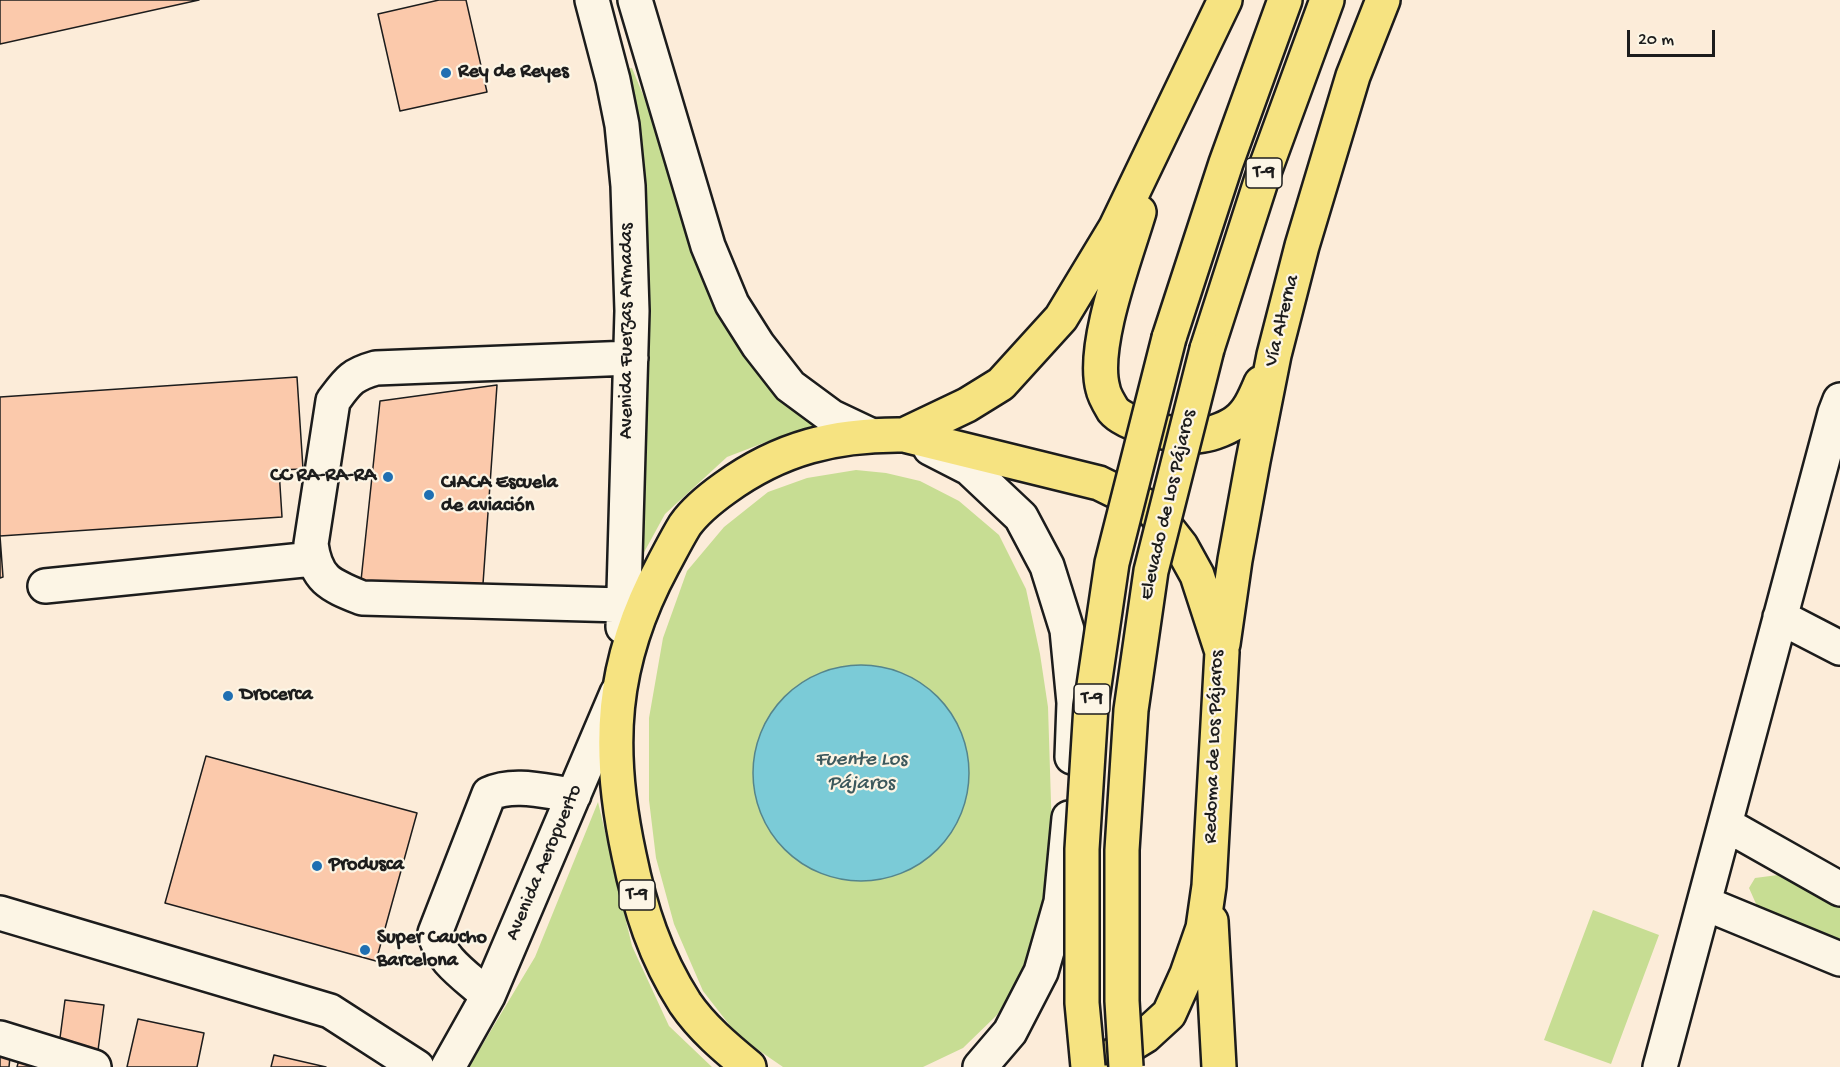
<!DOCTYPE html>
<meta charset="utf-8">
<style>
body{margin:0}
#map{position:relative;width:1840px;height:1067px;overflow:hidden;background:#fcecd9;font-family:"Gochi Hand",sans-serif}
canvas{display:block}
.scale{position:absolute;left:1627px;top:30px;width:88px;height:27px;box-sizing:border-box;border:3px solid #1c1c1c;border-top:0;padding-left:8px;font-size:18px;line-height:21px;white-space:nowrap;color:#1c1c1c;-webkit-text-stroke:4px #fcf5e5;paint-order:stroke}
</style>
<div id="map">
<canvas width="1840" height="1067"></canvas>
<div class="scale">20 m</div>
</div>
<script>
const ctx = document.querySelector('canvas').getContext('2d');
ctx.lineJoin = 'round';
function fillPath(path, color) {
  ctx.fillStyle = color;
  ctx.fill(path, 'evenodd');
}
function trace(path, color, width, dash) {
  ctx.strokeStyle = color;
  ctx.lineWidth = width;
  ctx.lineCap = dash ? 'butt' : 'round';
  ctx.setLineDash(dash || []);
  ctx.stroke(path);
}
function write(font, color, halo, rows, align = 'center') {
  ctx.font = font + ' "Gochi Hand",sans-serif';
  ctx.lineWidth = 4.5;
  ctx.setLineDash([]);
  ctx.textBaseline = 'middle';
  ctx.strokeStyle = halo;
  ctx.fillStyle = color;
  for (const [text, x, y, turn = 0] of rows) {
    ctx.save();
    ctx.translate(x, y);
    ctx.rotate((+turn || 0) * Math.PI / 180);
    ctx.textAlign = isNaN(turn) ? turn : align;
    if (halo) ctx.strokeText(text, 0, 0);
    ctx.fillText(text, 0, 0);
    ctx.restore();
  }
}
const green = new Path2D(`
 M632 68 662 141 783 397 819 430 779 437 727 457 665 514 636 567 646 419 644 306 622 70Z
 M856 470 886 473 920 481 959 501 999 535 1026 589 1040 654 1048 707 1052 834 1049 907 1025 975 997 1015 963 1048 923 1067H783L738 1036 703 991 674 924 656 858 649 800V718L663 638 687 571 724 527 768 492 807 478Z
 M598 802 632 946 669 1026 712 1067H469L535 957Z
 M1778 875 1840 907V939L1757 906 1749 888 1755 878Z
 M1593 910 1659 935 1611 1064 1544 1040Z`);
const water = new Path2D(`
 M753 773a108 108 0 1 1 216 0a108 108 0 1 1-216 0Z`);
const building = new Path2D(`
 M0 0H199L0 44Z
 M439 0H466L487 92 400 111 378 14Z
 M297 377 303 469 279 470 282 517 0 536 3 577 0 578V397Z
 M497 385 482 598 360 590 380 401Z
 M206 756 417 813 376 961 165 903Z
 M65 1000 104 1005 97 1058 58 1053Z
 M138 1019 204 1033 197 1067H127Z
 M0 1045 11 1047 9 1067H0Z
 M274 1055 326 1067H271Z
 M20 1056 55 1067H17Z`);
const minor = new Path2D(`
 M592 0 613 80 622 125 628 186 632 311 623 627
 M635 0 708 246 732 304 758 345 790 386 832 417 870 435
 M930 448 969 468 1021 517 1047 566 1067 630 1074 703 1072 757
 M45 586 313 559
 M623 605 362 598C330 585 316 580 311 544L333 401C348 381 351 375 376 368L631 358
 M1780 617 1840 648
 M1725 824 1840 889
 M1704 903 1840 959
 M0 913 330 1011 417 1067
 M488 996C469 978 439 960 435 933L489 794C514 782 547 792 574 795
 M0 1038 94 1067
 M448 1067 488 996 617 693
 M980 1067 1010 1032 1041 972 1061 902 1069 818
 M1660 1067 1835 413 1840 400`);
const highway = new Path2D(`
 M1139 212C1126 256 1091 346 1103 389 1104 395 1110 405 1113 410 1126 426 1183 439 1203 435 1212 434 1230 427 1237 421 1249 412 1255 397 1261 383
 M1169 338 1226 163 1285 0
 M1207 349 1263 175 1327 0
 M904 435 967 405 1001 384 1061 318 1116 227 1225 0
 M1223 644 1235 560 1253 461 1274 355 1302 246 1353 76 1383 0
 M1211 921 1219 1067
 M749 1067C726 1048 702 1028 685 1003 655 956 640 909 629 855 606 749 610 663 663 565 670 552 677 538 685 525 695 511 711 498 725 488 780 448 836 434 904 435L1099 483 1152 509 1181 546 1197 575 1222 652 1209 886 1203 928 1187 974 1169 1014 1145 1036 1104 1061 1088 1067`);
const highwayBridge = new Path2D(`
 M1088 1067 1082 1003V849L1091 706 1112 563 1169 338
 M1126 1067 1122 1001V850L1131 710 1151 571 1207 349`);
const markers = [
 [446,73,6,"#1f6fb2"],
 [388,477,6,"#1f6fb2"],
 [429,495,6,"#1f6fb2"],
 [228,696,6,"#1f6fb2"],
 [317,866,6,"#1f6fb2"],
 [365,950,6,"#1f6fb2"]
];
const shields = [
 [1264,173,36],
 [1092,699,36],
 [637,895,36]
];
const shieldNames = [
 ["T-9",1264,173],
 ["T-9",1092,699],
 ["T-9",637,895]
];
const poiNames = [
 ["Rey de Reyes",458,73],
 ["CC RA-RA-RA",376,477,"right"],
 ["CIACA Escuela",441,484],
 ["de aviación",441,507],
 ["Drocerca",240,696],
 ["Produsca",329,866],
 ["Super Caucho",377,939],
 ["Barcelona",377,962]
];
const streetNames = [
 ["Vía Alterna",1283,321,-76],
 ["Avenida Fuerzas Armadas",628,331,-90],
 ["Elevado de Los Pájaros",1169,505,-77],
 ["Redoma de Los Pájaros",1215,747,-88],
 ["Avenida Aeropuerto",545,863,-67]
];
const waterNames = [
 ["Fuente Los",861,761],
 ["Pájaros",861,785]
];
fillPath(green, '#c7dd93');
fillPath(water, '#7bcbd7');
trace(water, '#55858c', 1.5);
fillPath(building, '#fbc9ab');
trace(building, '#1c1c1c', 1.5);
trace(minor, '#1c1c1c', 38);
trace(highway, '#1c1c1c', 38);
trace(minor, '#fcf5e5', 33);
trace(highway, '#f6e381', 33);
trace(highwayBridge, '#1c1c1c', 38, []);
trace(highwayBridge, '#f6e381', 33);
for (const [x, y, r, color] of markers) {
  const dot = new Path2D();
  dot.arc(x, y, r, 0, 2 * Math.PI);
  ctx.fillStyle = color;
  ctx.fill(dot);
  trace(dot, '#fcf5e5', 2);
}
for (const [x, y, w] of shields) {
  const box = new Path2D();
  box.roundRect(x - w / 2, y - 15, w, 30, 4.5);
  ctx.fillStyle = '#fcf5e5';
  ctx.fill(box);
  trace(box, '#1c1c1c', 1.5);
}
write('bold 18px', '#1c1c1c', null, shieldNames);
write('bold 20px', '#1c1c1c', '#fcf5e5', poiNames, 'left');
write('20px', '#1c1c1c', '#fcf5e5', streetNames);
write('italic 21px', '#3d595d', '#fcf5e5', waterNames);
</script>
